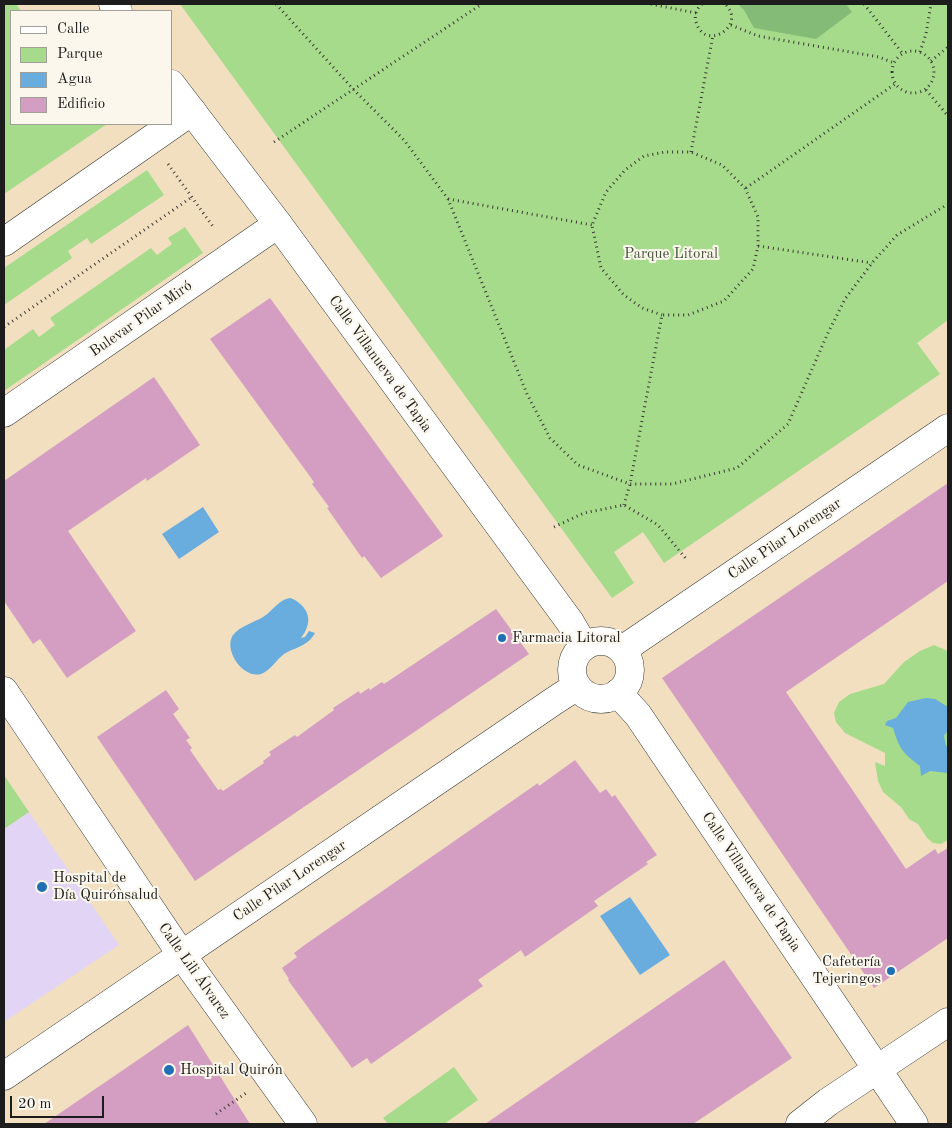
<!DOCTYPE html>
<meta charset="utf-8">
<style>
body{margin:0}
#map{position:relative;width:952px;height:1128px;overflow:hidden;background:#f1dfc0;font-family:"Old Standard TT",serif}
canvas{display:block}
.frame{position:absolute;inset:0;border:5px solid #1c1c1c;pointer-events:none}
.legend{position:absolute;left:10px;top:10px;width:162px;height:115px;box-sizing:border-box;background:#fbf7ec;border:1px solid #a29f99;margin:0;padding:6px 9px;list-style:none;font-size:15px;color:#1c1c1c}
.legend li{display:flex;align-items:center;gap:10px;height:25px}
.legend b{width:25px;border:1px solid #a29f99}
.scale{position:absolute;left:10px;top:1096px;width:94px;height:22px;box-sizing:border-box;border:2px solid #1c1c1c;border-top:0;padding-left:6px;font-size:15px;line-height:18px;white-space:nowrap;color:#1c1c1c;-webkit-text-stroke:4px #fbf7ec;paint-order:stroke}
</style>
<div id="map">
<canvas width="952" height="1128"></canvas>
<div class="frame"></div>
<ul class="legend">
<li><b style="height:6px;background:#fff"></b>Calle</li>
<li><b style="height:14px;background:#a6db8b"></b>Parque</li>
<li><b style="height:14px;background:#69acde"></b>Agua</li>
<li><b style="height:14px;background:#d49ec2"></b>Edificio</li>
</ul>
<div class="scale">20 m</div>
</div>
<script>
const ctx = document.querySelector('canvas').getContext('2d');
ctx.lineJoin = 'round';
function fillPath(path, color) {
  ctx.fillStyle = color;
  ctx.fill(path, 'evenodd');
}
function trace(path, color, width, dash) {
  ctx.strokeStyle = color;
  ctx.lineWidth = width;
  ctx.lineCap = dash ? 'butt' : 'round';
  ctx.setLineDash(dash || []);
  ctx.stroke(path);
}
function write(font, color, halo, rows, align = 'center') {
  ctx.font = font + ' "Old Standard TT",serif';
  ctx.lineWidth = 4;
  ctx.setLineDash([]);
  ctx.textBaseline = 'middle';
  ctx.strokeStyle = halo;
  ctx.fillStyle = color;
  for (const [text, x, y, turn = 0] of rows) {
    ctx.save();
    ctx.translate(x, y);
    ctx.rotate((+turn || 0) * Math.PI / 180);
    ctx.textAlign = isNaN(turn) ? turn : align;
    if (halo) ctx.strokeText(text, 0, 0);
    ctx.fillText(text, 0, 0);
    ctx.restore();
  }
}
const built = new Path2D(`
 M29 812 119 945 4 1022V829Z`);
const green = new Path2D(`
 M4 4H16L21 11H11V124H107L4 194Z
 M180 4H948V320L917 343 940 374 664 563 643 532 614 552 634 583 612 598Z
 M147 170 164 195 91 244 87 238 68 251 72 258 4 305V268Z
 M185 227 203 253 4 391V350L33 329 39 337 55 325 50 318 151 248 157 255 172 244 168 238Z
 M934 645 948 651V840L941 844 933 843 927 838 918 824 909 819 901 807 883 792 878 781 875 762 885 766V753L845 733 836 722 834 713 839 702 850 694 884 684 904 662 920 651Z
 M4 775 29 812 4 829Z
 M454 1067 478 1100 444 1124H388L383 1118Z`);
const forest = new Path2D(`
 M738 4H846L852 12 816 39 754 28 744 10Z`);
const water = new Path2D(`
 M203 507 219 532 179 559 162 534Z
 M290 598C302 602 312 614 307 627 306 631 303 635 301 638L305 637 309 631 315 633C308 646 296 647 284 654 276 660 271 670 261 674 243 679 223 650 233 635 240 626 253 623 263 617 272 612 279 599 290 598Z
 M926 698 935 699 948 707V730L944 736 946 746 948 747V773L930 771 921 776 920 766C902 752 900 750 893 728L885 725 887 721 896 718 908 702Z
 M630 897 670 955 640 975 600 916Z`);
const building = new Path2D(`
 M270 298 443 536 381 578 364 556 362 558 327 508 329 507 312 484 314 482 210 339Z
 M154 377 200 445 147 481 146 478 68 531 136 631 67 678 40 639 33 644 4 601V481Z
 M948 483V581L786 692 906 869 935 849 938 854 948 848V938L874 988 662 678Z
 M496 609 529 654 195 881 97 737 166 690 179 709 173 714 190 738 186 740 192 748 190 750 218 790 221 789 223 791 264 763 263 761 271 755 269 752 295 735 297 737 334 710 333 708 359 691 360 694 369 688 370 690 382 682 384 684Z
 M575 760 600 793 606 789 612 797 615 795 657 855 646 862 648 864 594 901 598 906 525 957 521 950 478 980 483 986 371 1064 367 1058 352 1068 288 980 289 979 282 968 297 957 294 953 306 944 538 783 539 786Z
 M724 960 792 1058 693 1124H485Z
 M188 1025 250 1124H44L145 1055Z`);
const path = new Path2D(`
 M276 4 353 89 404 140 448 199 527 394 550 438 578 465 630 484H672L737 468 788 424 827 335 845 299 872 263 897 235 948 204
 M651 4 696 13
 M702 4C697 8 694 15 696 22 705 53 748 25 725 4
 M864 4 903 54
 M731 25 758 36 879 57 894 63
 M892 72a21 21 0 1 1 42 0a21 21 0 1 1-42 0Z
 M920 52 926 34 931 4
 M931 61 948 47
 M926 90 948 116
 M274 142 482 4
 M691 152 713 35
 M168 164 214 228
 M746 188 895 84
 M448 199 592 225
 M758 246 872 263
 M4 327 192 197
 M624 505 630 484 662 315H688L724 301 753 269 758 246V217L745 188 722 165 691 152H665L644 156 625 170 606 192 592 225 601 268 624 295 642 308 662 315
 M554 527 584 513 624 505 658 525 687 560
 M216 1114 246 1093`);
const minor = new Path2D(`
 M4 242 192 111
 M4 413 278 224
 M572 670a29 29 0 1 1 58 0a29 29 0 1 1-58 0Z
 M622 650 948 428
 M4 691 181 954 303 1124
 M4 1076 554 701 577 686`);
const tertiary = new Path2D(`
 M113 4 118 11
 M171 84 278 224 570 622 584 646
 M618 693 638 715 914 1124
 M800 1124 828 1102 948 1022`);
const markers = [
 [502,638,5,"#1f6fb2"],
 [42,887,6,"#1f6fb2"],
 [891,971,5,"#1f6fb2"],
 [169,1070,6,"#1f6fb2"]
];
const parkNames = [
 ["Parque Litoral",671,254]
];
const streetNames = [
 ["Bulevar Pilar Miró",141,319,-35],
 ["Calle Villanueva de Tapia",380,364,54],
 ["Calle Pilar Lorengar",785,539,-34],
 ["Calle Pilar Lorengar",290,881,-34],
 ["Calle Villanueva de Tapia",751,882,56],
 ["Calle Lili Álvarez",194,971,55]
];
const poiNames = [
 ["Farmacia Litoral",512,638],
 ["Hospital de",53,878],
 ["Día Quirónsalud",53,895],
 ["Cafetería",881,962,"right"],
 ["Tejeringos",881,979,"right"],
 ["Hospital Quirón",180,1070]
];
fillPath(built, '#e1d4f4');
fillPath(green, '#a6db8b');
fillPath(forest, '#84bb77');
fillPath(water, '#69acde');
fillPath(building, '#d49ec2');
trace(minor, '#3c3935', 29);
trace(tertiary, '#3c3935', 29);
trace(path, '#3c3935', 3, [1, 4]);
trace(minor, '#fff', 28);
trace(tertiary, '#fff', 28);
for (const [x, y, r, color] of markers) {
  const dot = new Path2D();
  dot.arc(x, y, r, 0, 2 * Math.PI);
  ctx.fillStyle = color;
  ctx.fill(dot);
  trace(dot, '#fbf7ec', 2);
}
write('15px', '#45553d', '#fbf7ec', parkNames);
write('15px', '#1c1c1c', '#fbf7ec', streetNames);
write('15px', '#1c1c1c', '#fbf7ec', poiNames, 'left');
</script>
